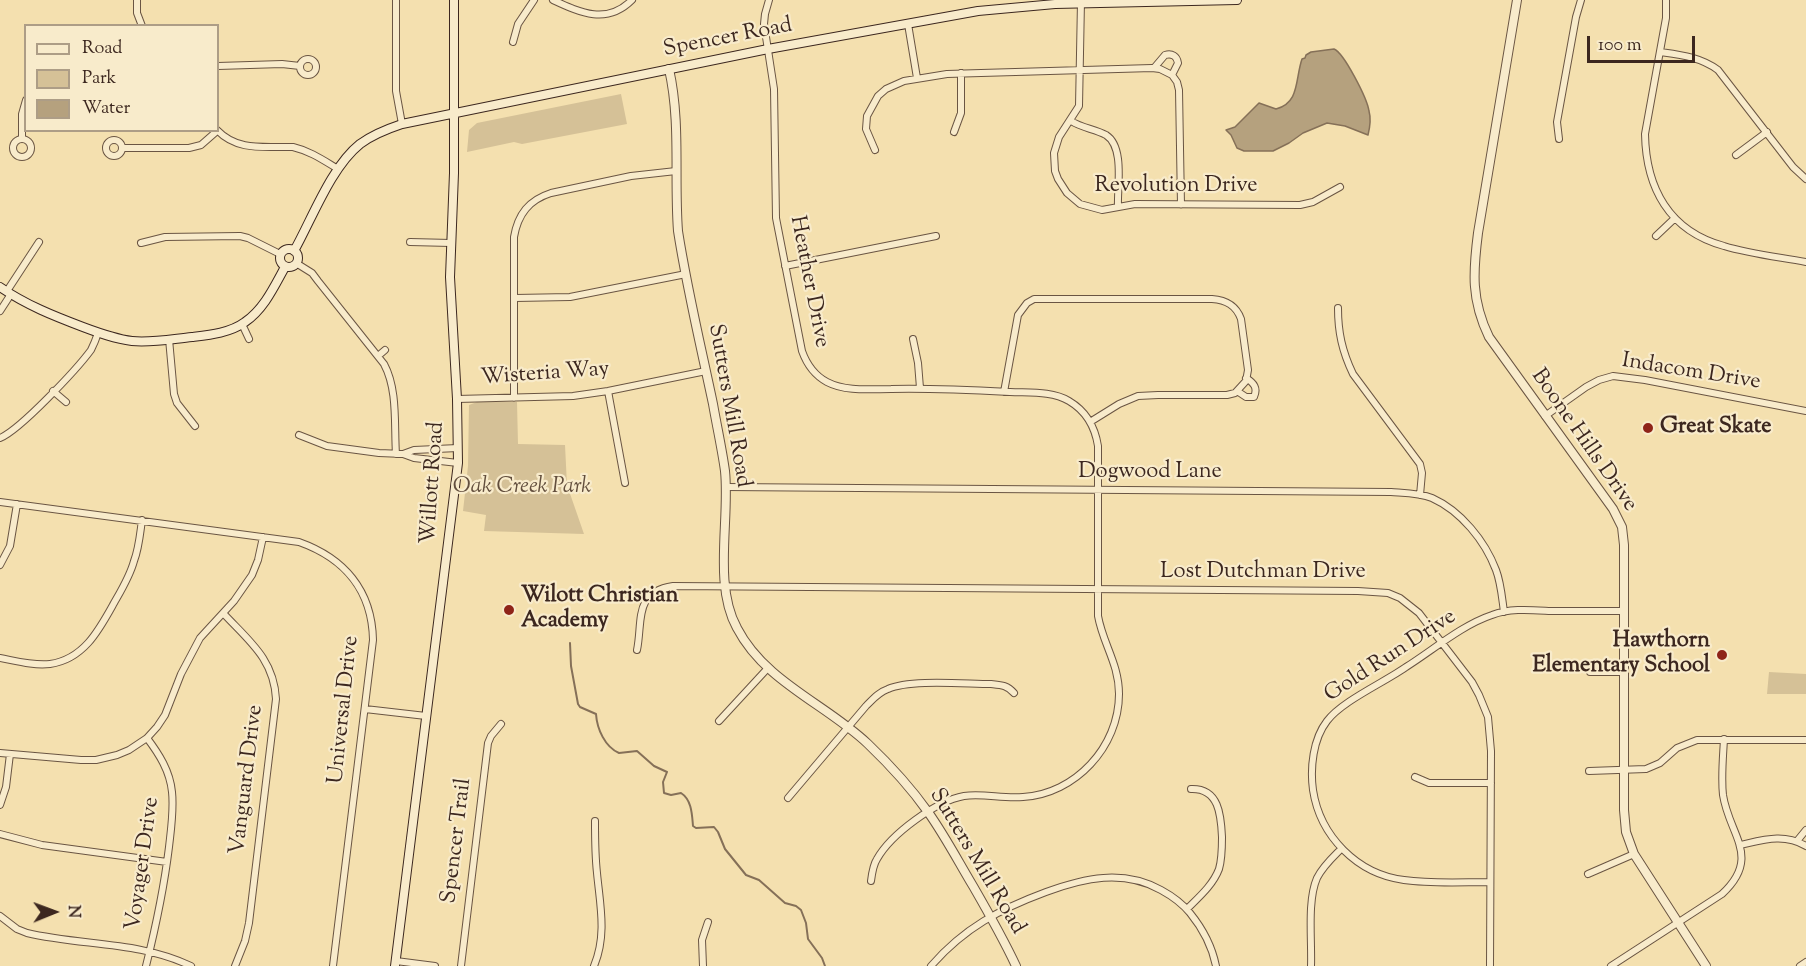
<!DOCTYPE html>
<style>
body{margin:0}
#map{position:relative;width:1806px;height:966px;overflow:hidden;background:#f4e0af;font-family:"Sorts Mill Goudy",serif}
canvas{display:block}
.legend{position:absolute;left:24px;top:24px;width:195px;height:108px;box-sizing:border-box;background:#f8ebcb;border:2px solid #ad9d86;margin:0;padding:8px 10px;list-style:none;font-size:18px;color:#3c271f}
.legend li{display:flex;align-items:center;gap:12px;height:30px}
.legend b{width:30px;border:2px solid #ad9d86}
.north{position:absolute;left:24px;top:882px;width:60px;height:60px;-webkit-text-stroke:4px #f8ebcb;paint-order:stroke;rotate:89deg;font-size:16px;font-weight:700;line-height:24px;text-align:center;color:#3c271f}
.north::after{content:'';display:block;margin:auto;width:21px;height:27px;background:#3c271f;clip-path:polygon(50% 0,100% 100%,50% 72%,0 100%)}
.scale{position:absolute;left:1587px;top:36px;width:108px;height:27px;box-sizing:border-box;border:3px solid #3c271f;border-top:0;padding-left:8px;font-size:18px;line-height:21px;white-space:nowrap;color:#3c271f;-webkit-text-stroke:4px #f8ebcb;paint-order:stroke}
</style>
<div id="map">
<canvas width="1806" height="966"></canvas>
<ul class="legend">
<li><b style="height:8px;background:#f8ebcb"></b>Road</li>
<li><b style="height:16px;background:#d5c197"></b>Park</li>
<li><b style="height:16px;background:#b5a17e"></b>Water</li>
</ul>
<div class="north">N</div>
<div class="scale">100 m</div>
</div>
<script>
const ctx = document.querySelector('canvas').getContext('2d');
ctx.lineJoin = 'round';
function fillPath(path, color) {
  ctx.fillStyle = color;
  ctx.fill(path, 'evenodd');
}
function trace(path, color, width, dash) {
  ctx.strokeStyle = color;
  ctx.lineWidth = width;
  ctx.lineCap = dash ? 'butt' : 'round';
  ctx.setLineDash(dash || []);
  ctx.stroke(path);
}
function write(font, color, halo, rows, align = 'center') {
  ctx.font = font + ' "Sorts Mill Goudy",serif';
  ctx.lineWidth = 4.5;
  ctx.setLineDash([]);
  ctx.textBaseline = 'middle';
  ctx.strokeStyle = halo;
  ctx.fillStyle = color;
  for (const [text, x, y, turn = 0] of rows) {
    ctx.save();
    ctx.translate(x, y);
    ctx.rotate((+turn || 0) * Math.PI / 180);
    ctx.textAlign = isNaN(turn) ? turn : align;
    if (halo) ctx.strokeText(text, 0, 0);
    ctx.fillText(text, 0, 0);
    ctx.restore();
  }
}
const green = new Path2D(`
 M621 94 627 124 522 144 514 142 467 152 469 130 477 123Z
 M477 402H517L518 444 565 445 567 485 584 534 484 531 486 515 463 511 468 466 469 405Z
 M1769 672 1806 674V694H1767Z`);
const water = new Path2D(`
 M1334 49C1344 53 1367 98 1369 111 1371 118 1370 127 1368 135L1345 126 1327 123 1303 133 1289 143 1273 151H1244L1237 148 1231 135 1226 130 1235 127 1259 103 1276 109C1300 103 1295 79 1302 59L1305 58 1306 55 1311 52Z`);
const stream = new Path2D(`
 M570 643 571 666 578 704 580 707 596 714C597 729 605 747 619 753L637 751 654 766 667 772 663 782 664 793 671 795 681 793C692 800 692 815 693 826L696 828 714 827 718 832 725 849 746 875 759 880 785 903 796 906 801 910 806 923 808 939 822 958 825 966`);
const minor = new Path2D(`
 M137 0V13L142 26
 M396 0V91L402 124
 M553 0C581 13 607 25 632 0
 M769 0 765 14 764 24 774 89 776 218 802 351C807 365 814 375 827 382 846 392 871 389 891 389 931 388 971 390 1010 392 1030 393 1052 391 1069 401 1086 411 1095 427 1098 446V616C1103 644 1119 664 1119 694 1119 747 1075 794 1023 797 1003 799 983 793 964 796 936 801 891 834 877 859 873 865 872 873 871 881
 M1666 0V18L1645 134C1646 188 1669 231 1724 246 1750 254 1779 257 1806 262
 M1081 1 1079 106 1059 137 1054 153 1055 171 1058 179 1067 193 1080 204 1102 210 1135 204 1300 205 1313 202 1340 187
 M908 24 917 78
 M513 42 518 24 534 0
 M1660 52C1681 55 1700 57 1718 70L1793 167 1806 179
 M300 67a8 8 0 1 1 16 0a8 8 0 1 1-16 0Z
 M218 66 282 64 300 66
 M1154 68 1165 55C1172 53 1177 56 1178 63L1172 75
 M1071 121C1082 128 1095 129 1106 135 1125 147 1117 188 1118 207
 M217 130C238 152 265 146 293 147 310 151 323 160 338 169
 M954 132 961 113V73
 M22 139V114L26 100
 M1559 139 1557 122 1576 17 1581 0
 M13 148a9 9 0 1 1 18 0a9 9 0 1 1-18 0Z
 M106 148a8 8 0 1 1 16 0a8 8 0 1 1-16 0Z
 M122 148H189L201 145 217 131
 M875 150 866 129 867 116 878 96 886 89 904 81 947 74 1152 68 1160 69 1172 75 1177 82 1179 90 1181 205
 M1736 155 1767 132
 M1656 236 1675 218
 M410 242 451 243
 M141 243 165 237 240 236 248 238 280 254
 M296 263 312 273 318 281 384 364C398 390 394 425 396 454
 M785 266 936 236
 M7 291 39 242
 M515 298 570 297 686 274
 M1338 308C1338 332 1342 351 1353 374L1420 464 1422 473 1420 495
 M0 311 11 294
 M242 324 249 339
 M169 339 174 394 177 403 195 426
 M913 339 918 363 920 388
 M378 356 385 350
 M53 391 66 402
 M608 391 625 483
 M1237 391 1246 397H1254C1258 388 1254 383 1246 378
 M1004 392 1018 315 1027 303 1034 299H1212C1226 300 1236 305 1241 319L1248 370 1246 381 1235 393 1227 395H1158L1138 396 1119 404 1090 422
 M514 398V237C518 214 529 200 551 193L631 176 676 171
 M457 399 573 396 608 391 706 371
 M1545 416 1586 387 1599 380 1613 376 1645 380 1806 411
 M299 435 327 446 379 453 403 454 414 458 458 463
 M0 438C20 430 77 369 91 350 94 344 96 339 98 333
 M403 454 414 450 458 448
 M726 487 1391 492C1404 493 1420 493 1432 498 1461 511 1485 541 1496 570 1501 583 1502 598 1504 612
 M0 502 299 542C344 558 372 590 373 640L333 966
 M0 565 10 546 17 504
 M223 613C249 641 274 659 276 699L249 923 245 941 235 966
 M637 650C643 621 633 592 673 586L1358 591 1388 593 1400 598 1419 613 1472 682 1479 695 1488 717 1491 751 1490 966
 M0 658C16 661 34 666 50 664 84 659 99 630 114 603 122 589 130 576 134 561 139 548 140 534 142 520
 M1590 672H1624
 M365 709 426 716
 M719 721 767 669
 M0 753 81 760H96L117 755 129 750 147 738 157 727 165 715 181 674 200 638 234 601 252 575 258 560 263 537
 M1589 771 1646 769 1660 763 1677 748 1697 740H1806
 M1415 777 1429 783H1491
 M788 798 866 706C873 699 879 692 888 689 910 679 965 684 991 684 1001 685 1007 685 1014 693
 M0 805 6 787 10 754
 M0 834 42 845 167 862
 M1797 841 1806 830
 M1740 845C1763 840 1784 833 1806 846
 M1588 874 1634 854
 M1490 882C1462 882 1432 884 1404 880 1357 874 1320 836 1313 790 1310 768 1313 739 1327 721 1342 701 1385 682 1406 667 1433 650 1462 625 1492 615 1510 608 1531 610 1551 611 1575 611 1599 611 1623 611
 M1187 909C1199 897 1213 885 1219 869 1222 859 1222 847 1222 837 1221 815 1219 788 1191 789
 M0 916 17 929 27 933C82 946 139 941 191 966
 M396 961 435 966
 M146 966C156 926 164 888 169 847 171 829 174 810 172 792 170 771 159 754 147 738
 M461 966 488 743 491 736 501 724
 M594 966C607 935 600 905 597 873 595 855 595 838 595 821
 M703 966 702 940 708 922
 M931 966C964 928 1000 909 1046 892 1084 878 1123 869 1161 890 1172 896 1182 903 1190 913 1203 929 1212 946 1216 966
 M1311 966C1312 940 1307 901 1317 878 1323 866 1332 858 1341 849
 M1611 966 1722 894C1762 857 1729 835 1723 795 1721 777 1723 758 1724 739
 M1800 966 1806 962`);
const tertiary = new Path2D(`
 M1517 0 1478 233C1473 272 1471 300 1489 337L1613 509 1622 527 1624 545V810L1626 832 1634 854 1706 966
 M669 69C681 122 674 177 678 231 687 289 701 347 713 404 717 427 722 449 725 471 730 519 713 585 737 628 765 682 826 704 868 744 890 765 911 788 928 812 945 836 958 861 973 886 988 912 1003 938 1016 966`);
const secondary = new Path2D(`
 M280 258a9 9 0 1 1 18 0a9 9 0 1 1-18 0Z
 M294 251C312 219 331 167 360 144 372 135 387 129 402 124L768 49 978 11 1055 4 1237 0
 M0 287C26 305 54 316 83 327 99 333 115 339 132 341 151 343 172 339 192 337 209 335 230 333 245 322 264 309 274 287 285 267
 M395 966 458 463 457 399 450 277 454 173V0`);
const markers = [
 [1648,428,6,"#8f2418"],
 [509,610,6,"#8f2418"],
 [1722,655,6,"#8f2418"]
];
const streetNames = [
 ["Spencer Road",728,39,-11],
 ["Revolution Drive",1176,187],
 ["Heather Drive",808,282,79],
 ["Indacom Drive",1691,373,9],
 ["Wisteria Way",545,375,-4],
 ["Sutters Mill Road",728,406,80],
 ["Boone Hills Drive",1583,441,55],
 ["Dogwood Lane",1150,473],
 ["Willott Road",434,483,-86],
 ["Lost Dutchman Drive",1263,573],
 ["Gold Run Drive",1391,657,-33],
 ["Universal Drive",345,710,-84],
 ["Vanguard Drive",248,780,-83],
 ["Spencer Trail",458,841,-83],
 ["Sutters Mill Road",976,862,59],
 ["Voyager Drive",144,864,-82]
];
const poiNames = [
 ["Great Skate",1660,428],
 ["Wilott Christian",521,597],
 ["Academy",521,622],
 ["Hawthorn",1710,642,"right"],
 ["Elementary School",1710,667,"right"]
];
const parkNames = [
 ["Oak Creek Park",522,488]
];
fillPath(green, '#d5c197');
fillPath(water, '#b5a17e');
trace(water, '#857058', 1.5);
trace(stream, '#857058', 2);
trace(minor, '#6a5543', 8);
trace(tertiary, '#6a5543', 10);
trace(secondary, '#3c271f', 10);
trace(minor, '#f8ebcb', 6);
trace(tertiary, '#f8ebcb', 8);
trace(secondary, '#f8ebcb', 8);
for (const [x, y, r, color] of markers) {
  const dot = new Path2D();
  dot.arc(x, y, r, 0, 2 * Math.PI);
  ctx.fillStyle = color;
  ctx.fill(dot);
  trace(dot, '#f8ebcb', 2);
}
write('22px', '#3c271f', '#f8ebcb', streetNames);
write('bold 22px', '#3c271f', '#f8ebcb', poiNames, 'left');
write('italic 22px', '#624e3d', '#f8ebcb', parkNames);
</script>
